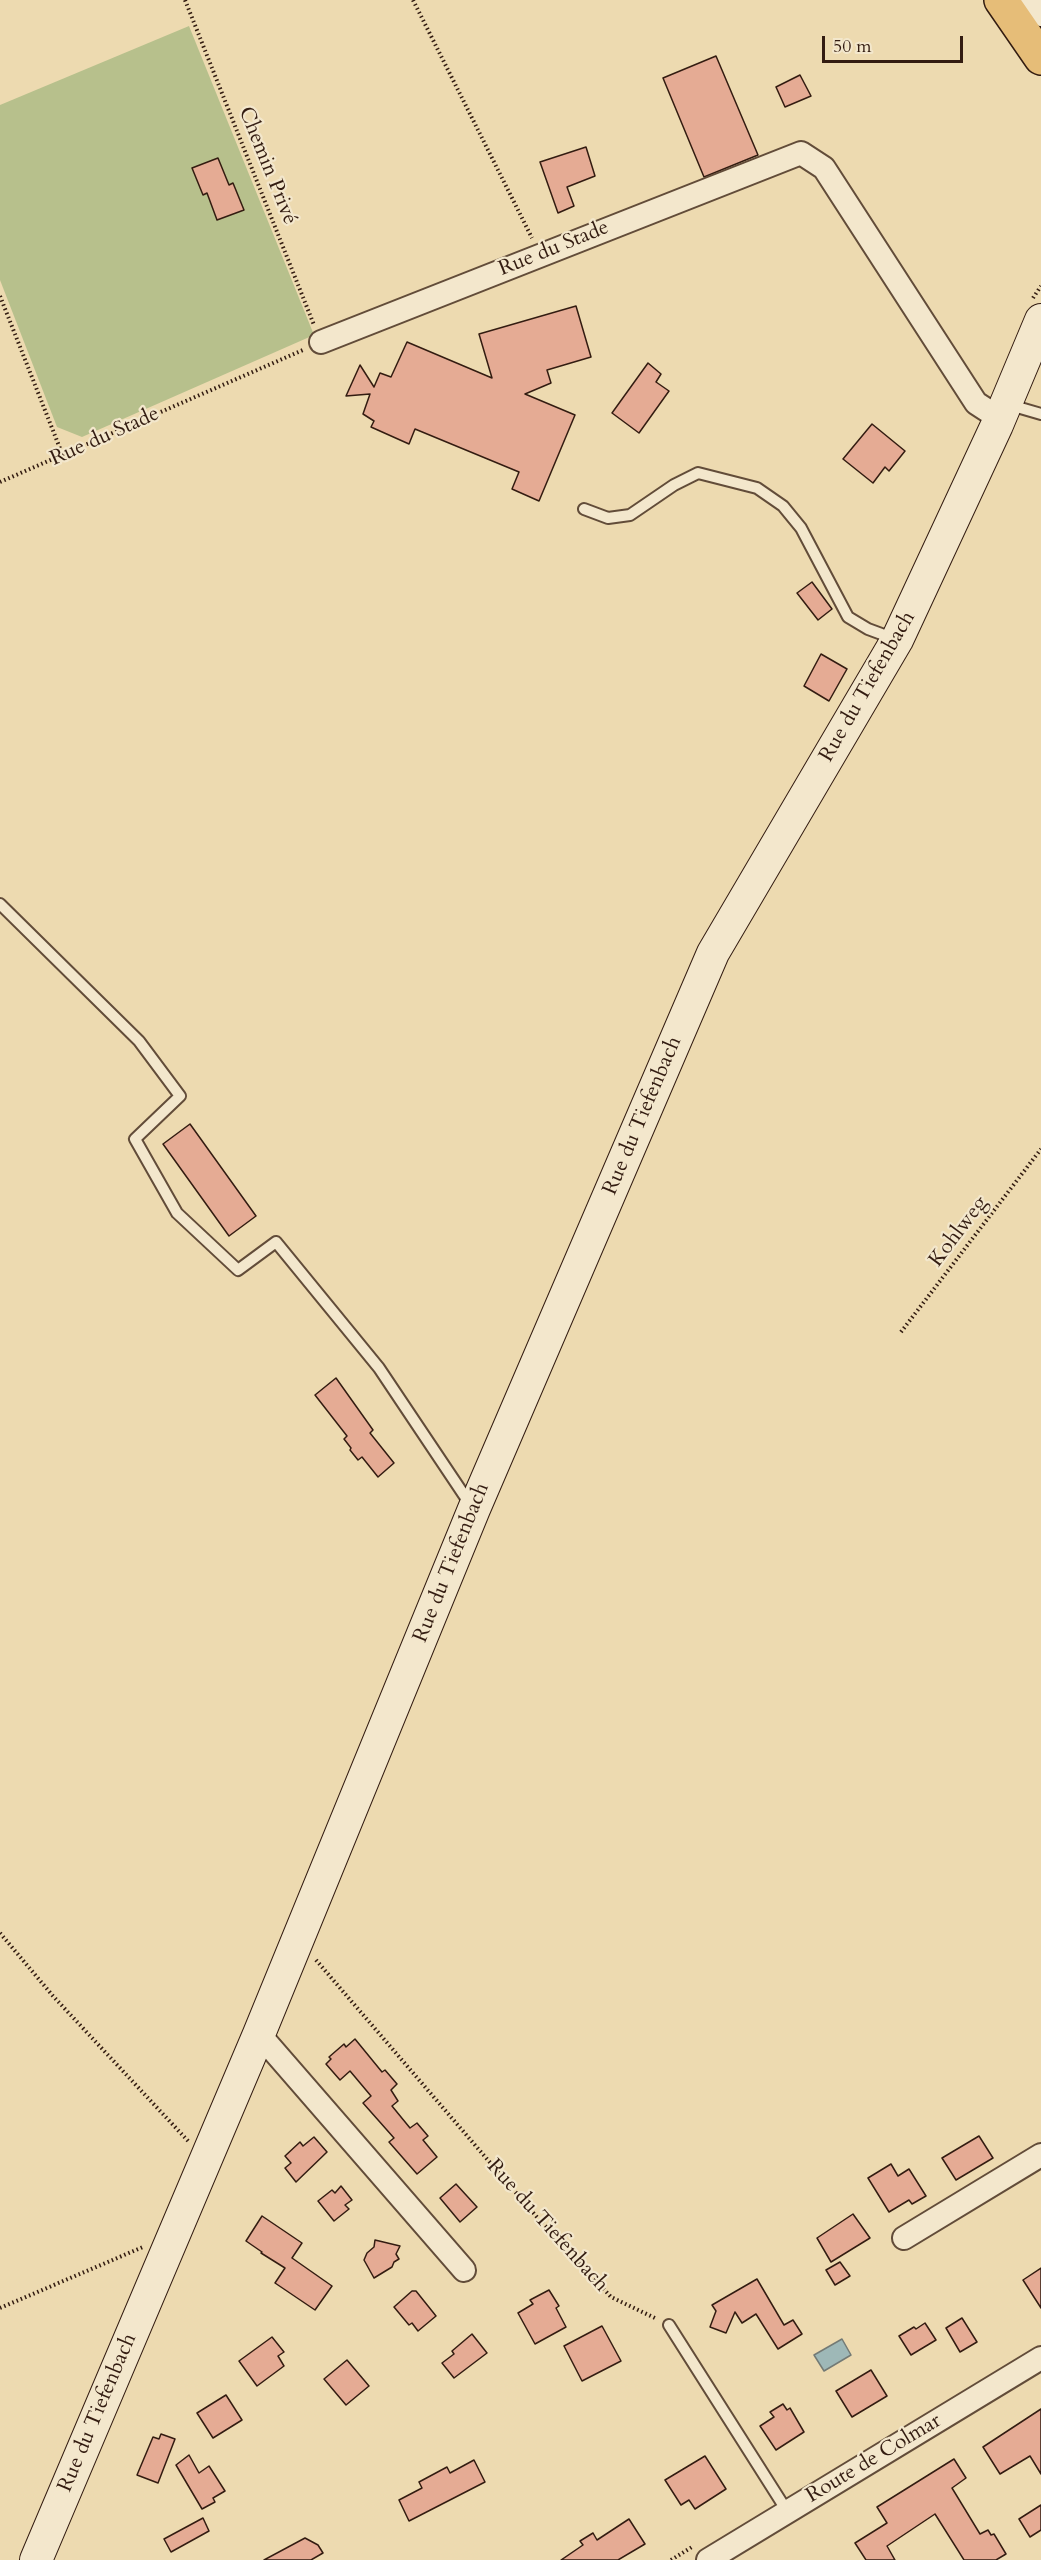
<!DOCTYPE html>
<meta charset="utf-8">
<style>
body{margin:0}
#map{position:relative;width:1041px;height:2560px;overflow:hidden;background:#eddab0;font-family:Cardo,serif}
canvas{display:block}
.scale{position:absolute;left:822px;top:36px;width:141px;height:27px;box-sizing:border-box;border:3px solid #331c11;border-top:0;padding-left:8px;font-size:18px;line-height:21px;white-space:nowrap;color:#331c11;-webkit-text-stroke:4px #f3e7cc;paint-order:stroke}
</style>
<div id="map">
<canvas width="1041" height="2560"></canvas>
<div class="scale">50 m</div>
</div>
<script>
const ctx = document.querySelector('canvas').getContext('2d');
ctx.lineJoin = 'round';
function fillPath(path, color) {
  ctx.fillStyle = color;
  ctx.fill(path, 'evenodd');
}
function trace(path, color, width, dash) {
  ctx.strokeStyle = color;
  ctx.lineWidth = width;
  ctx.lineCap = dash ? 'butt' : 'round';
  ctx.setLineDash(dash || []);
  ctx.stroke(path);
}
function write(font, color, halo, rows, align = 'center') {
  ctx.font = font + ' Cardo,serif';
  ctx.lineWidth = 4.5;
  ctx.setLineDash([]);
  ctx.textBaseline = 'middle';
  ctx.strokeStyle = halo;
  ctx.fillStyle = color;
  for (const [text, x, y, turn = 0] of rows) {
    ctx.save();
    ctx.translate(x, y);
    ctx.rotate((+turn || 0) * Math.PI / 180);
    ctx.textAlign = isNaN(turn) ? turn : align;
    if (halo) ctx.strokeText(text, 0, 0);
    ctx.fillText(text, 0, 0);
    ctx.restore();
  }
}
const green = new Path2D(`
 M189 26 314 335 82 437 57 427 0 280V105Z`);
const water = new Path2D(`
 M842 2339 851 2355 824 2371 814 2355Z`);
const building = new Path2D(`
 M716 56 758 155 704 177 663 78Z
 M800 75 811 96 785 107 776 87Z
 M586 147 595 176 567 187 574 206 558 213 540 162Z
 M218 158 229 185 233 183 244 210 217 220 207 193 203 195 192 168Z
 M576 306 591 357 547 370 551 383 525 394 575 415 539 501 512 489 519 472 415 429 409 444 371 427 374 421 363 414 370 394 346 396 360 365 374 387 380 373 391 377 407 342 492 378 479 334Z
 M648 363 661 374 656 382 669 391 639 433 612 413Z
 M872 424 905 451 889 471 885 467 873 483 843 459Z
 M812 582 832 609 818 620 797 593Z
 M821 654 847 669 829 701 804 686Z
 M190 1124 256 1216 229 1236 163 1144Z
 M336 1378 373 1430 370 1433 394 1463 378 1477 362 1457 358 1460 350 1450 351 1448 344 1439 347 1436 315 1395Z
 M355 2039 382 2072 385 2070 397 2084 391 2090 398 2101 392 2106 410 2128 417 2123 428 2136 423 2140 437 2157 417 2174 389 2142 394 2138 363 2103 371 2096 350 2071 340 2080 326 2064 331 2059 329 2057 344 2044 346 2047Z
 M979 2136 993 2158 956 2180 942 2158Z
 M314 2137 327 2152 296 2182 285 2168 291 2163 285 2156 300 2142 303 2146Z
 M891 2164 898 2176 909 2169 926 2196 912 2204 909 2200 889 2212 868 2178Z
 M456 2184 477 2207 460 2222 440 2198Z
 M341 2186 352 2200 345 2205 349 2209 334 2221 318 2201 332 2190 335 2193Z
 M853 2214 870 2238 831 2262 817 2238Z
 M262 2216 302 2243 292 2258 332 2286 315 2310 275 2283 285 2268 261 2253 262 2252 246 2241Z
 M375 2240 400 2246 396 2254 399 2259 394 2262 392 2267 374 2278 364 2260 367 2253 374 2247Z
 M840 2262 850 2276 835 2285 826 2270Z
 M1041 2268V2308L1023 2280Z
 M757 2279 784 2325 793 2320 802 2334 778 2349 756 2314 742 2323 735 2312 726 2333 710 2327 716 2311 712 2305Z
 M549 2290 559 2306 556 2308 566 2327 535 2344 518 2313 533 2304 530 2300Z
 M412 2291H416L436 2316 418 2331 412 2323 409 2325 394 2307Z
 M962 2318 977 2342 960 2352 946 2328Z
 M925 2323 936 2340 911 2355 899 2336 914 2327 916 2329Z
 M602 2326 621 2361 582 2381 564 2346Z
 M472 2334 487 2353 454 2378 442 2363 454 2354 452 2351Z
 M272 2337 284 2352 278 2356 284 2366 257 2386 239 2361Z
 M347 2360 369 2386 346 2405 324 2379Z
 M871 2370 887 2396 852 2417 836 2391Z
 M226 2395 242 2420 213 2438 197 2413Z
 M783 2404 787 2410 790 2408 804 2432 776 2450 760 2426 774 2417 770 2412Z
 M1041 2409V2474L1030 2456 1000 2474 983 2447Z
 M161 2434 175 2439 158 2483 137 2475 153 2437 159 2439Z
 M189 2455 199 2473 209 2466 225 2491 213 2498 215 2502 202 2509 176 2465Z
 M705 2456 726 2489 695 2509 689 2500 681 2505 665 2480Z
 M954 2459 966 2478 952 2488 980 2534 988 2530 991 2535 994 2534 1006 2554 996 2560H964L935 2514 887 2546 895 2560H866L855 2543 887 2523 877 2507Z
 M474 2460 485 2482 409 2521 399 2500 422 2488 419 2482 447 2467 450 2473Z
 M1041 2505V2530L1030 2537 1019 2519Z
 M203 2518 209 2531 171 2552 164 2539Z
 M629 2519 645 2544 618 2560H561L583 2545 580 2541 593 2533 597 2540Z
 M305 2538 318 2545 323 2553 311 2560H264Z`);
const path = new Path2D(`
 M185 0 314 325
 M413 0 532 238
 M0 296 63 456
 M1033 298 1041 286
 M0 482 303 350
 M901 1332 1041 1149
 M0 1933 53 1996 189 2142
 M316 1960 536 2216 611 2297 657 2319
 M0 2308 143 2247
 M671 2560 692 2547`);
const lane = new Path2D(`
 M1010 405 1041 414
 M584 509 608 518 630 515 674 485 698 473 757 488 783 506 801 528 848 617 868 629 895 639
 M0 904 139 1041 180 1096 135 1139 177 1213 238 1270 276 1242 379 1368 470 1504
 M669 2325 787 2511`);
const street = new Path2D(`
 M1031 0 1041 15
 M321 342 801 153 824 168 976 403 999 418
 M259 2034 464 2270
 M904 2238 1041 2155
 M708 2560 1041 2358`);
const secondary = new Path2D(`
 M36 2560 259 2034 474 1509 713 953 897 640 997 425 1041 320`);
const primary = new Path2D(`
 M1001 0 1041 58`);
const streetNames = [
 ["Chemin Privé",267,166,68],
 ["Rue du Stade",554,249,-22],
 ["Rue du Stade",105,437,-24],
 ["Rue du Tiefenbach",868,687,-60],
 ["Rue du Tiefenbach",643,1116,-67],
 ["Kohlweg",959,1232,-53],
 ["Rue du Tiefenbach",452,1563,-68],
 ["Rue du Tiefenbach",547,2226,48],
 ["Rue du Tiefenbach",98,2413,-67],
 ["Route de Colmar",874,2459,-31]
];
fillPath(green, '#b7c08c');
fillPath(water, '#9eb8b7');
trace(water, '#737a75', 1.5);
fillPath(building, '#e5ab94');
trace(building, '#331c11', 1.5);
trace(lane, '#624c39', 14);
trace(street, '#624c39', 26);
trace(secondary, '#331c11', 34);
trace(primary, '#331c11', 36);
trace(path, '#331c11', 4, [1.5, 3]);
trace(lane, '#f3e7cc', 10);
trace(street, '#f3e7cc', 22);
trace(secondary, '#f3e7cc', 32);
trace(primary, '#e6bd78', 33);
write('21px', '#331c11', '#f3e7cc', streetNames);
</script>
